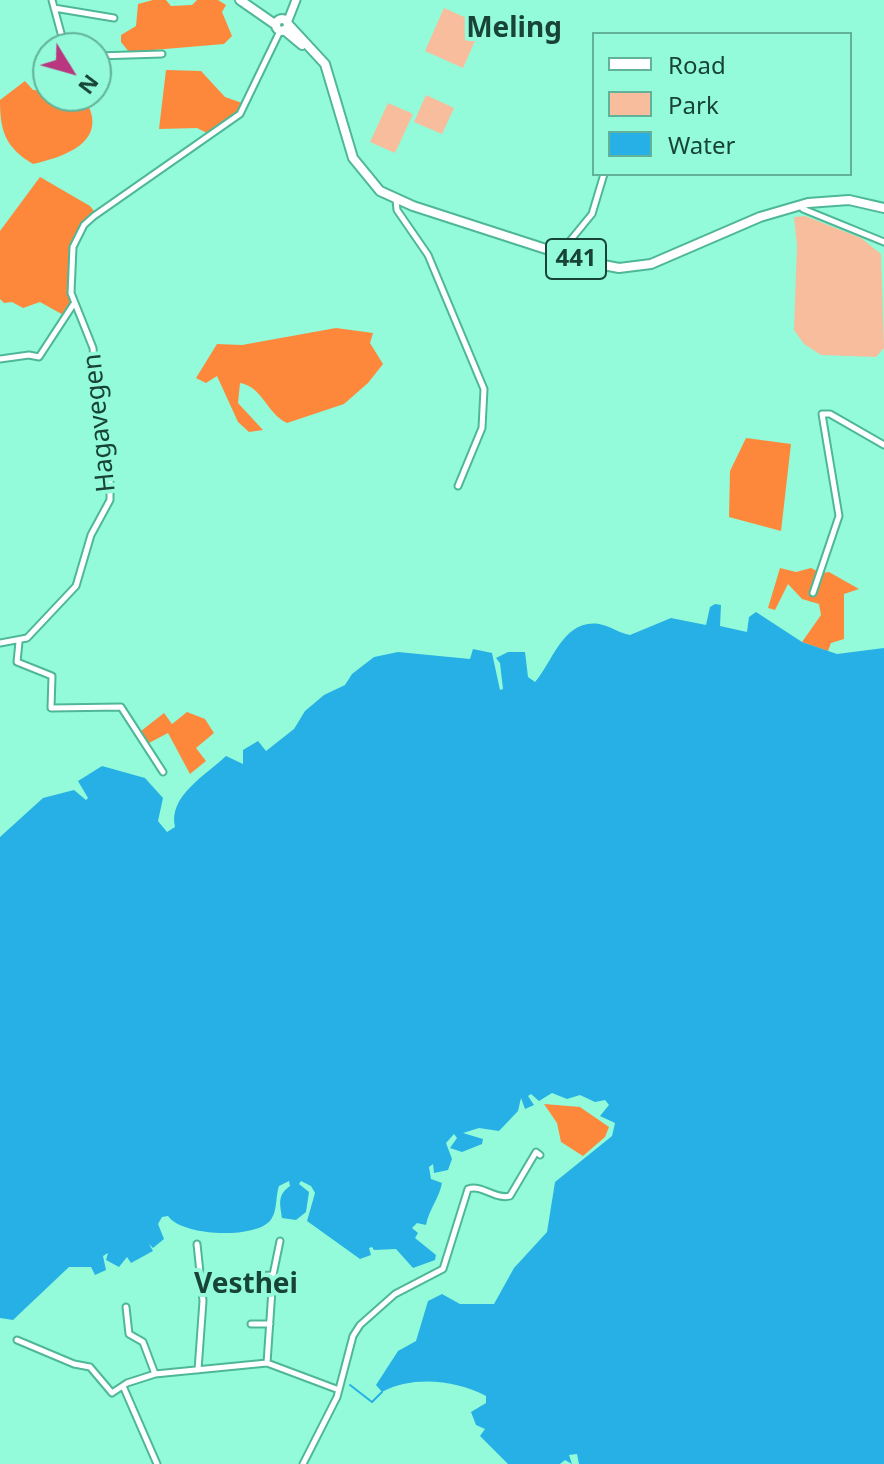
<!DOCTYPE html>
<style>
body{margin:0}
#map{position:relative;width:884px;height:1464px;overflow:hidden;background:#93fbd9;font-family:"Noto Sans",sans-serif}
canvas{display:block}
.legend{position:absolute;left:592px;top:32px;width:260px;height:144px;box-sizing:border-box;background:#93fbd9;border:2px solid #61b298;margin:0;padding:10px 14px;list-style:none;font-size:24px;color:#174436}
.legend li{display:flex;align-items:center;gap:16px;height:40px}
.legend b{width:40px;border:2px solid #61b298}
.north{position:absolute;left:32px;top:32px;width:80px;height:80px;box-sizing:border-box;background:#93fbd9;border:2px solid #61b298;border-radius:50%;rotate:127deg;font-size:22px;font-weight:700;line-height:32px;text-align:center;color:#174436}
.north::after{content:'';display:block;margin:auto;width:28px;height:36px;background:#b9377f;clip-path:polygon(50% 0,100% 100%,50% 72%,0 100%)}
</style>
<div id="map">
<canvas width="884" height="1464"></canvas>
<ul class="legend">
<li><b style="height:10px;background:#fff"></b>Road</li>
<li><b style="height:22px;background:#f7bd9c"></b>Park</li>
<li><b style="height:22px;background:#27b0e5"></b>Water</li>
</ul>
<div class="north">N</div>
</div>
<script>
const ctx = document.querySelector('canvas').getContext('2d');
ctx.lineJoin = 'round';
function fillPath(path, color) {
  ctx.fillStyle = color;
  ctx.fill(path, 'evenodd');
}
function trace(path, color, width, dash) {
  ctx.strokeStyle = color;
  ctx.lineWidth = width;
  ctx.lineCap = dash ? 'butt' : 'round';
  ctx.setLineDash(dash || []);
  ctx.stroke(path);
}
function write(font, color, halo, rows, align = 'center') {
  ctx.font = font + ' "Noto Sans",sans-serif';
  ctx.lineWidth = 8;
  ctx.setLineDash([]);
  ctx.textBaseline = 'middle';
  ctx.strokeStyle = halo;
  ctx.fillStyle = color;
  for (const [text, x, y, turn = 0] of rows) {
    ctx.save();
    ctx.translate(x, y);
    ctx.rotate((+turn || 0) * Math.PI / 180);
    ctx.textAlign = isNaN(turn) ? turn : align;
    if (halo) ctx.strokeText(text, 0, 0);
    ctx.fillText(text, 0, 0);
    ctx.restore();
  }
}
const green = new Path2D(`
 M444 8 482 25 463 68 425 51Z
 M426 95 454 108 442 134 414 122Z
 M388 103 413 114 395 153 370 142Z
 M805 216 861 238 881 254 884 348 876 357 821 355 804 344 794 330 797 245 794 217Z`);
const forest = new Path2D(`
 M153 0H166L171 6 192 5 197 0H218L226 5 222 12 232 36 224 44 129 52 121 42V35L136 26 138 4Z
 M166 70 201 71 225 97 242 103 237 115 209 134 197 128 159 129Z
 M25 81 33 90 48 91V96H83C112 140 68 156 33 164 5 147 0 131 0 100Z
 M40 177 90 206 98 216C56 252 88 283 67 317L40 302 23 308 12 302 4 303 0 299V231Z
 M336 328 373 333 370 343 383 364 368 383 344 404 287 423C266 413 263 387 240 383L238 403 263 430 249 432 238 422 217 376 206 383 196 378 217 344 242 345Z
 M746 438 791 444 781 531 729 517 730 471Z
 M780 568 796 572 811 568 821 573 829 572 859 589 844 594V639L831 643 828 651 802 642 821 615 819 604 802 599 788 584 775 610 768 608Z
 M187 712 205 719 214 733 196 748 206 761 190 774 168 733 149 743 141 731 164 713 172 724Z
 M544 1104 580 1107 609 1127 605 1137 583 1156 561 1142 557 1123Z`);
const water = new Path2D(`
 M715 604 721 605 720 626 747 632 749 617 756 612 802 642 837 654 884 648V1464H579L577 1454 569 1455 572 1464 565 1460 560 1464H508L480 1436 485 1429 476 1425 471 1412 486 1403V1396C457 1380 412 1375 382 1392L376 1385 398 1351 416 1341 428 1301 442 1294 460 1304H494L514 1268 547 1232 555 1182 612 1136 615 1123 600 1116 609 1105 605 1100 595 1102 580 1095 567 1099 552 1093 539 1101 531 1094 528 1096 534 1105 525 1109 521 1098 518 1111 499 1131 479 1128 463 1133 483 1139 482 1144 462 1152 450 1148 457 1138 454 1134 446 1143 452 1159 448 1170 434 1173 433 1164 429 1167 431 1179 442 1183C439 1199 429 1209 426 1225L417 1223 412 1228 418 1233 415 1238 436 1255 435 1260 413 1268 396 1249 374 1250 372 1247 369 1248 371 1255 360 1259 307 1221 315 1193 311 1186 301 1181 299 1184 309 1192 306 1212 296 1220 282 1218C280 1204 277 1195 290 1186L289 1181 279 1186C275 1198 278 1213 269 1222 251 1239 182 1236 168 1216L162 1217 158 1224 164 1239 153 1248 149 1244 153 1251 131 1263 127 1257 119 1267 106 1260 108 1253 103 1256 106 1270 95 1275 91 1267H69L13 1320 0 1318V837L43 798 74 790 86 800 88 798 78 781 102 766 145 778 163 798 158 821 167 832 175 827C168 796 205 776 226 756L243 764V750L258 741 266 751 294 729 305 711 324 695 345 685 352 674 374 657 398 652 470 659 473 649 492 653 500 690 503 689 500 663 496 658 508 652H525L528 677 535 682C553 662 563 619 599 624 610 626 619 633 630 635L671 618 706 625 710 607Z`);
const stream = new Path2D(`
 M350 1385 372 1402 382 1392`);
const street = new Path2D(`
 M52 0 65 48
 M54 8 114 18
 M96 56 162 54
 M90 96 91 98
 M396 200 397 210 428 255 484 389 482 428 458 486
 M803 209 884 242
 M560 253 592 214 604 174
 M0 359 29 355 39 357 73 305
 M813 593 839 516 822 414H830L884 445
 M19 642 17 662 52 676 51 708 121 707 163 772
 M0 643 27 638 76 586 91 535 110 500V472L99 419 93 348 71 293 73 247 84 225 94 216 240 114 280 31
 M197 1244 203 1301 198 1370
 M254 1276 273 1275
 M126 1307 129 1334 143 1342 155 1374
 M251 1324H270
 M17 1340 74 1364 90 1367 112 1393 127 1383 155 1374 267 1363 339 1390
 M267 1363 273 1275 280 1241
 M123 1386 157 1464
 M303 1464 337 1397 353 1336 360 1325 395 1294 443 1269 468 1189C482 1184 495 1200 510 1196L536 1152 540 1155`);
const secondary = new Path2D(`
 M287 23 296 0`);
const primary = new Path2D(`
 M240 0 276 25
 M276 25a6 6 0 1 1 12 0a6 6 0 1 1-12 0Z
 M288 24 325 64 353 158 380 191 413 206 583 261 619 268 651 264 760 217 808 203 849 200 884 208
 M284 30 302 45`);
const shields = [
 [576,259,60]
];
const shieldNames = [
 ["441",576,259]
];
const streetNames = [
 ["Hagavegen",100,423,-96]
];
const neighbourhoodNames = [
 ["Meling",514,29],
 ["Vesthei",246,1285]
];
fillPath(green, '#f7bd9c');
fillPath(forest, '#fd883b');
fillPath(water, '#27b0e5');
trace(stream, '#27b0e5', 2);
trace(street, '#4eb798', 9);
trace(secondary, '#4eb798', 11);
trace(primary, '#4eb798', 12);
trace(street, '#fff', 5);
trace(secondary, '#fff', 7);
trace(primary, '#fff', 8);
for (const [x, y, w] of shields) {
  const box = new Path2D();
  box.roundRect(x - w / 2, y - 20, w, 40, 6);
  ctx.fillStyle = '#93fbd9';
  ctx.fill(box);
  trace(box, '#174436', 2);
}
write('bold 24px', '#174436', null, shieldNames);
write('26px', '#174436', '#93fbd9', streetNames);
write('bold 28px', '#174436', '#93fbd9', neighbourhoodNames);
</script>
